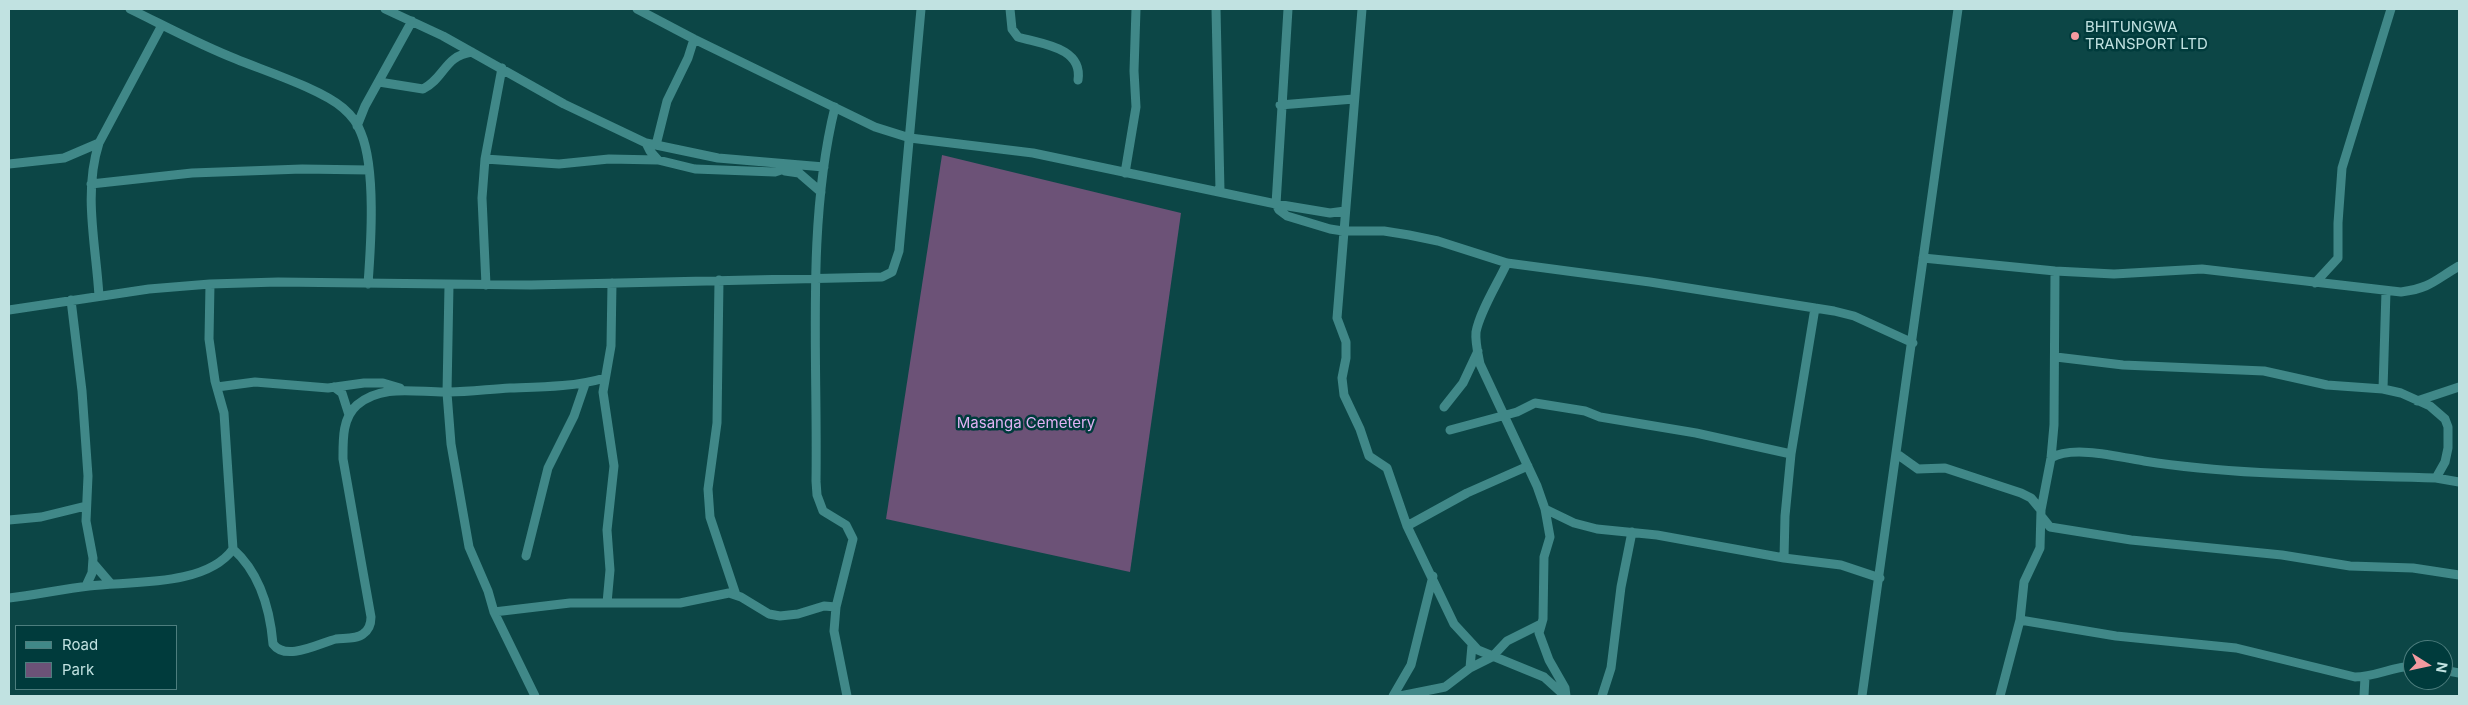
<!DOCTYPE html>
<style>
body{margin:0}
#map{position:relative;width:2468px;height:705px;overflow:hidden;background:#0c4646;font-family:Inter,sans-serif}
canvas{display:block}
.frame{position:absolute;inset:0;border:10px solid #c1e2e1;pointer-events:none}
.legend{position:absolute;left:15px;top:625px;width:162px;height:65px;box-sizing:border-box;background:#003b3c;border:1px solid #4d7e7e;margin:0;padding:6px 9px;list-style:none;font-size:15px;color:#c1e2e1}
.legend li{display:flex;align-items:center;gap:10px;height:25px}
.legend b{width:25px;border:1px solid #4d7e7e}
.north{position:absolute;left:2403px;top:640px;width:50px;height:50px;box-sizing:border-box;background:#003b3c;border:1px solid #4d7e7e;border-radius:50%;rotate:100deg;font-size:14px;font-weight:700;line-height:20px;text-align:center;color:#c1e2e1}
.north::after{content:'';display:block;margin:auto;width:18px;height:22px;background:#f49aa0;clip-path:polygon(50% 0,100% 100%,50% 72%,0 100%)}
</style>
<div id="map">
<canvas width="2468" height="705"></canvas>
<div class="frame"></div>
<ul class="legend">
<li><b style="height:6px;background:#408888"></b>Road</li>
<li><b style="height:14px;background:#6c5277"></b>Park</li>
</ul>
<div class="north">N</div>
</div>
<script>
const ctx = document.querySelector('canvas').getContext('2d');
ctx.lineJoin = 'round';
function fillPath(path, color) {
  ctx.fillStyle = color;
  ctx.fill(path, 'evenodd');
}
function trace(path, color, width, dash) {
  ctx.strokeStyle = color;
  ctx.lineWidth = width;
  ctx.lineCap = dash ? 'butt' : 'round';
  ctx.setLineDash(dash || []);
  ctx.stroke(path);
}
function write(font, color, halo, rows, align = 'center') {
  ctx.font = font + ' Inter,sans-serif';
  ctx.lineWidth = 5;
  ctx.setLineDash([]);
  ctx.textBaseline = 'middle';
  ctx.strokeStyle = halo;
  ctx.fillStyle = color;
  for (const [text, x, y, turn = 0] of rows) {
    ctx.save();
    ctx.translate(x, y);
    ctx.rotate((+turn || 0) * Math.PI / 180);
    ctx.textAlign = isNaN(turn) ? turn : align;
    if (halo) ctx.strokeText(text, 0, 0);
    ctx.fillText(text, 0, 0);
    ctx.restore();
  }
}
const green = new Path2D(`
 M942 155 1181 213 1130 572 886 519Z`);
const street = new Path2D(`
 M130 9C165 26 200 45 236 59 265 71 321 89 343 108 350 114 358 124 361 133 376 169 371 244 368 284
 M385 9 443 36 564 104 646 143
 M637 9 694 39 875 127 910 138 1033 153 1276 204 1330 213 1345 211
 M1010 9 1012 29 1018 37C1041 44 1083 47 1078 80
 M1216 9 1220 191
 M1288 9 1276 204 1279 210 1287 216 1330 229 1343 231H1384L1409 235 1438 241 1507 263 1650 282 1834 311 1854 316 1913 343
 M1362 9 1337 318 1346 342V358L1342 378 1344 395 1360 429 1369 456 1387 468 1407 526 1454 624 1478 650 1544 677 1565 696
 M379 82 423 89C445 78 444 56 472 52
 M1280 105 1354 99
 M835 107C806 224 818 360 816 481L817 495 823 511 846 525 853 539 836 607 834 631 847 696
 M357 126 365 106 412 21
 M656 145 718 158 824 167
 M485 159 559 164 609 159 658 160 695 169 775 172 797 165
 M658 160 650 151 646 143 656 145 667 101 688 58 694 39
 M9 164 64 158 99 143 162 25
 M785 171 799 173 821 192
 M1125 173 1136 107 1134 71 1136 9
 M91 184 192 173 302 169 369 170
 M1923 258 2055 271 2114 274 2202 269 2401 292C2431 288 2435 280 2459 266
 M1507 263C1498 283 1480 311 1476 332 1475 342 1478 354 1480 364L1537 486 1545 509 1574 523 1597 529 1657 535 1784 558 1841 565 1880 578
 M719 280 717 423 708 489 710 517 736 595
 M2315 283 2338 258V223L2342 168 2391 9
 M449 285 447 393 451 444 469 547 488 591 494 612 535 696
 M486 285 482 198 485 159 502 68
 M99 296C96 245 83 193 99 143
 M71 300 82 391 88 476 86 521 93 558 92 573 86 586
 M9 310 149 289 210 284 278 282 531 285 882 277 892 272 899 251 921 9
 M2056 357 2123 365 2264 371 2327 385 2383 389 2401 393 2430 406 2445 419 2448 427V448L2445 462 2436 478
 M217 387 255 382 328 388 364 383H383L400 388
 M334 387 342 393 349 415
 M2383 389 2386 291
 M2417 401 2459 387
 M1444 407 1463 383 1478 351
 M1450 430 1517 412 1535 403 1585 411 1600 417 1696 433 1791 454
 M1897 454 1918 469 1945 468 2021 493 2031 498 2041 510
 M2051 458C2072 445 2120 457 2144 461 2240 476 2339 475 2436 478L2459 482
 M1545 509 1550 537 1544 557 1543 619 1539 633 1549 660 1565 688 1566 696
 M2042 517 2050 527 2131 540 2282 555 2350 566 2413 568 2459 575
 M9 520 41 517 86 506
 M1407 526 1467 493 1528 466
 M233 549C260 573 270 609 273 644 286 662 320 643 336 639 344 638 357 639 363 634 369 630 371 624 371 617L343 459C343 441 342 418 357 405 383 383 418 393 449 392 469 392 490 389 510 388 542 387 574 387 605 378
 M526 556 548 468 574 416 585 384
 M1784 558 1785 516 1791 454 1815 308
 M93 563 111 584
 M9 598C36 595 62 589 89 586 130 581 206 587 233 549L224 413 215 381 209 339 210 284
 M607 603 610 570 607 530 614 466 603 392 611 346 612 283
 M494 612 570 603H680L729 593 741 597 769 614 780 616 798 614 824 606 836 607
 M2020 620 2116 636 2236 648 2355 677C2375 677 2391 667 2413 666
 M1470 668 1472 645
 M2443 670 2459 673
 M1393 696 1411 665 1433 576
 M1400 696 1445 687 1470 668 1492 657 1507 641 1541 624
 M1602 696 1611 668 1621 587 1632 532
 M1862 696 1958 9
 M2000 696 2020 620 2024 582 2040 548 2041 510 2051 458 2054 425 2055 271
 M2364 696 2365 677`);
const markers = [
 [2075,36,5,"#f49aa0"]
];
const poiNames = [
 ["BHITUNGWA",2085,27],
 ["TRANSPORT LTD",2085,44]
];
const parkNames = [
 ["Masanga Cemetery",1026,423]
];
fillPath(green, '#6c5277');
trace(street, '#408888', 9);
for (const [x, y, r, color] of markers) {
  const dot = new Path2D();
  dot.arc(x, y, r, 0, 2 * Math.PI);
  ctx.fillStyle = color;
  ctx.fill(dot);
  trace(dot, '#003b3c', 2);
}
write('15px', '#c1e2e1', '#003b3c', poiNames, 'left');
write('15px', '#e0b2f4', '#003b3c', parkNames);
</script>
